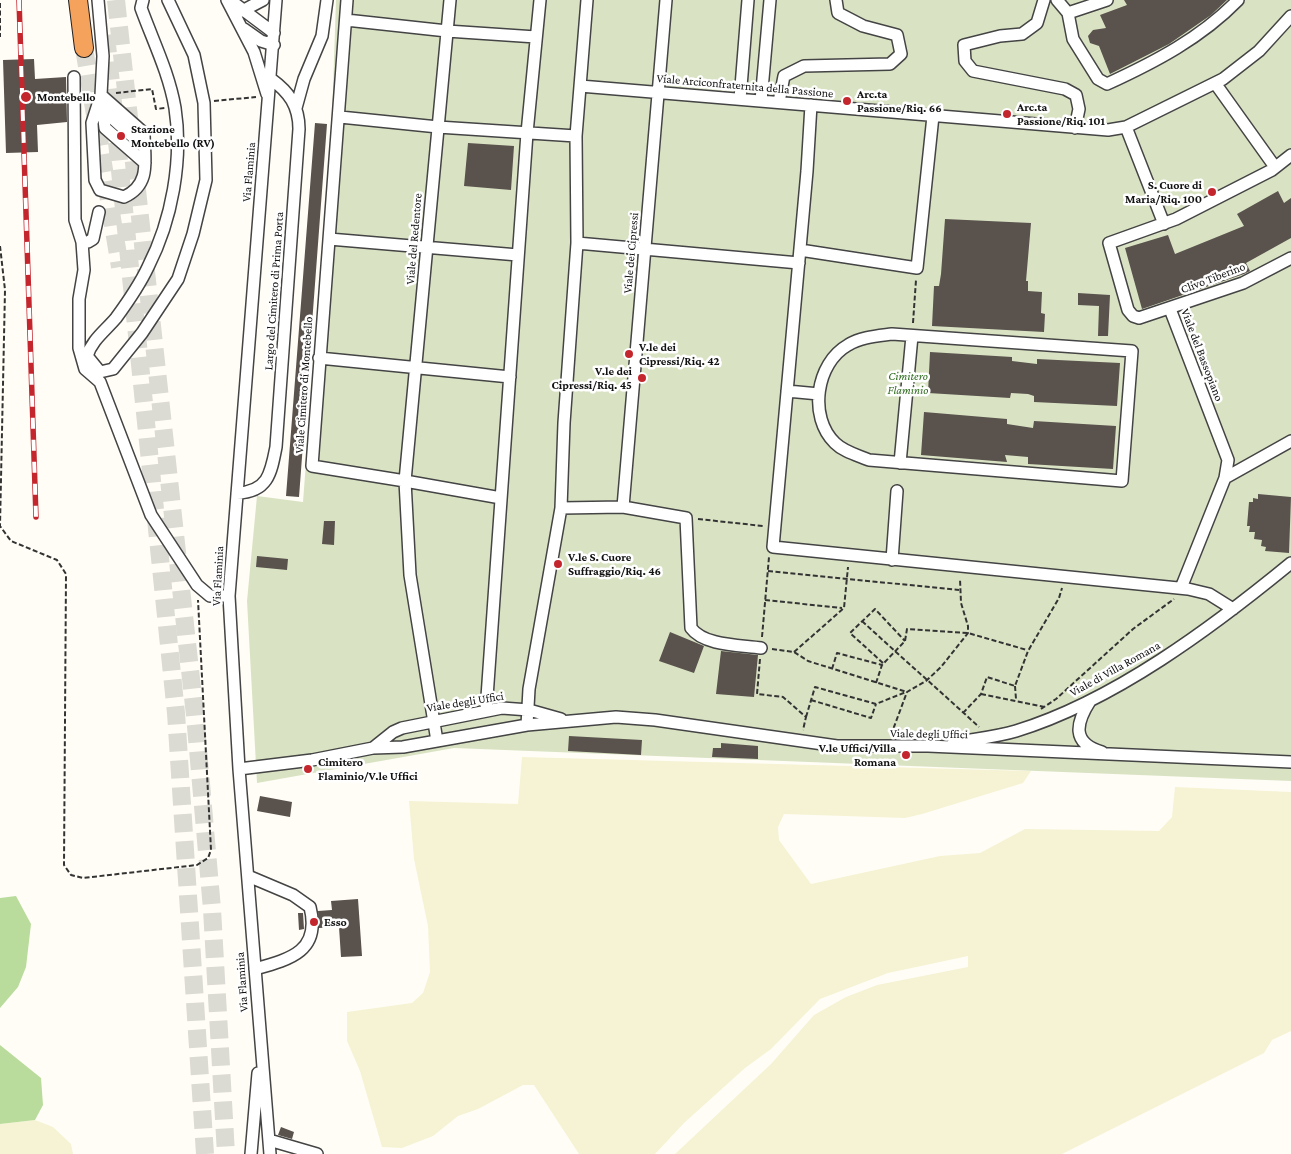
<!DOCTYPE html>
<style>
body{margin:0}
canvas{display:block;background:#fffdf5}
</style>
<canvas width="1291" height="1154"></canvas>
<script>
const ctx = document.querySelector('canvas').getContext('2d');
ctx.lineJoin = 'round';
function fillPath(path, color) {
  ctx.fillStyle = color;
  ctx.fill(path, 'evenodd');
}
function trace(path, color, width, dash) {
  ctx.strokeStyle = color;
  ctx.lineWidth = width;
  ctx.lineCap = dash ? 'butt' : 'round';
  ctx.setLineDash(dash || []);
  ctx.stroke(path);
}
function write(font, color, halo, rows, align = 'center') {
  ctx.font = font + ' "Crimson Pro",serif';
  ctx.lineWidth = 5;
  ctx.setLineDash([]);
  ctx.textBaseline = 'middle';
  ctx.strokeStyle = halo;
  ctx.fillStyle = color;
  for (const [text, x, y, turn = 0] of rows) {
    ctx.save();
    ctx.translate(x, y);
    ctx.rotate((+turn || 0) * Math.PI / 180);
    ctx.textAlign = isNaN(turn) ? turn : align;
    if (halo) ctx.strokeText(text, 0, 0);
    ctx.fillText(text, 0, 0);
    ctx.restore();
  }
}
const farmland = new Path2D(`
 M522 757 1031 771 1023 783 922 814 905 818 784 814 778 827 779 840 811 884 940 856 980 853 1025 829 1159 831 1172 817 1175 787 1291 792V1031L1272 1040 1264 1053 1062 1154H675L771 1064 814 1015 846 997 877 985 968 967V956L888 973 820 999 771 1049 745 1068 684 1123 655 1154H579L534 1085H523L478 1109 458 1116 433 1136 402 1148 382 1147 360 1071 347 1041V1012L412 1003 423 993 430 972 428 926 414 859 409 801 518 804Z
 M35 1120 53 1127 71 1144 73 1154H0V1124Z`);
const forest = new Path2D(`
 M16 896 31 924 26 967 18 987 0 1008V898Z
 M0 1045 41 1078 43 1105 35 1120 0 1124Z`);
const cemetery = new Path2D(`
 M336 0H1291V781L454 748 257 783 247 601 257 496 303 502 332 118Z`);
const building = new Path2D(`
 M1124 0H1227L1211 15 1169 44 1110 74 1099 46 1090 43 1088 36 1093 30 1106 28 1100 15 1127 5Z
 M34 59 35 79 66 77 67 122 37 125 38 152 6 153 3 60Z
 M315 123 327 124 299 497 286 496Z
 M468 143 514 146 511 190 464 186Z
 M1278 191 1284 203 1291 198V238L1246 263 1250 271 1244 274 1142 309 1125 248 1168 235 1175 254 1244 226 1237 214Z
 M945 219 1031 223 1026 281H1028V291L1042 292 1041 313 1045 314 1044 332 932 326 934 286H939L941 274Z
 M1078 293 1110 295 1108 336H1098L1099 306 1078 305Z
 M930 352 1012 357V361L1037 364V359L1120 363 1117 406 1034 402V396L1028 394 1011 393 1010 398 928 393Z
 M924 412 1007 419V424L1033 428 1034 421 1116 426 1113 469 1028 464V457L1005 455 1007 462 921 455Z
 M1258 494 1291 497 1289 553 1265 551 1266 547 1261 546 1262 540 1254 539 1255 532H1249L1250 526H1247L1249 502H1253V498L1258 499Z
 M324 521H335L334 545 322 544Z
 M257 556 288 559 287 570 256 567Z
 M670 632 704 646 694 673 659 661Z
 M721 651 758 655 754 697 716 694Z
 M569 736 642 740 641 755 568 751Z
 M721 743 758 746V759L712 757 713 748H721Z
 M260 796 292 802 290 817 257 811Z
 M358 899 362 956 341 957 339 927 319 928 318 911 332 910 331 901Z
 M298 913H303L304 929 299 930Z
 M281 1127 294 1132 292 1139 278 1135Z`);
const highwayTunnel = new Path2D(`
 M116 0 195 715 212 909 226 1154
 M106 35 176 713 205 1154
 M84 48 120 267`);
const path = new Path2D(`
 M0 3V37
 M116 93 152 89 156 109 165 108
 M214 101 256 97
 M0 246 5 290 0 526 11 541 57 560 66 574 64 865 71 875 83 878 197 865 208 858 211 850 198 600
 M913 323 916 280
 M698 519 763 526
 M768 571 959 590
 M765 600 842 608
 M862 621C901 657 940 691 979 727
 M762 637 769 557
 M772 649 794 652 808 661 907 692
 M794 652 844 608 848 567
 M760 659 757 694 783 697 806 717 803 730
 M883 663 850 633 875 609 905 641
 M832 669 837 653 882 665
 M876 683 882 665 905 641 907 629 968 633 1027 650
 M1015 686 1016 699
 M981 694 1045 707
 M811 700 871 718 876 704
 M1041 709 1056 699 1133 629 1174 599
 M963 713 981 694 987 677 1015 686 1028 651 1059 598 1062 588
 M806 717 815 687 876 704 906 692
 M891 735 907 692 926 681 941 667 968 633V626L961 603 960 579`);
const minor = new Path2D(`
 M98 0 103 56 101 95 105 128 145 163
 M143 0 141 8C153 41 169 73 175 108 183 160 172 220 148 267 140 284 127 303 116 318 105 331 92 340 87 356L100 372 113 369 142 333 178 279 193 234 206 180 204 103 194 55 168 0
 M227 0 254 52 267 94
 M230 0 274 33
 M347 0 312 466 405 481 410 575 437 741
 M450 0 405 481 501 498
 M1044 0 1037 23 1022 34 1000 36 964 45 965 61 973 71 1065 89 1076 95 1079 109 1075 128
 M1057 0 1068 13
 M1107 0 1068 13 1073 39 1098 79 1107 84C1155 62 1201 38 1238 0
 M242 11 263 0
 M346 20 447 31 536 37
 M244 29 261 41 274 45
 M74 77 75 220 82 242H88L93 239 99 212
 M1215 83 1275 167
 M580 86 1108 130 1126 127 1223 79 1259 51 1291 16
 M101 95 144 133C144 159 152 184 124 197L100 190 95 180 92 123Z
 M740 99 748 0
 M761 101 770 0
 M779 102 784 76 804 66 890 64 901 54 897 35 863 26 838 13 836 0
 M811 105 807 171 773 547 1188 589 1209 594 1233 609
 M296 108 304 79 322 36 327 0
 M104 111 144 147
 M340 117 438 127 576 136
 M1126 127 1164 224
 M1291 155 1272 170 1176 219 1109 243 1128 310 1133 316 1139 318 1243 283 1291 258
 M329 239 518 255
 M82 242 84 270 79 299V348L85 369 100 382 151 515 197 585 210 596H229
 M577 243 799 263
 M800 250 917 268 933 116
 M1170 309 1228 460 1225 478 1181 588
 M892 334 1132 351 1122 481 869 460C857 455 844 452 835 443 808 417 816 363 848 345 861 337 877 336 892 334Z
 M319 358 510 377
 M787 391 819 394
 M900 463 912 336
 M1225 478 1291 441
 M237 493C268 492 271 473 276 447L299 129C299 106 289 92 271 79
 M623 507 666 0
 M561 508 623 507 686 518 691 628C704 646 741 645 761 648
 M892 560 897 491
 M1090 701C1076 723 1071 743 1102 752
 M486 711 527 133 540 0
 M527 725 529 689 561 508 564 423 577 243 576 136 587 0
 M953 743C974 739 996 737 1016 731 1114 701 1213 627 1291 563
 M373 748 393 732 402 728 502 708 529 710 561 719
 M239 769 312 760 373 748 403 747 527 725 616 717 655 720 837 746H928L1291 762
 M248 876 293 895 310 907C321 951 291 959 255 969
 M269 1140 317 1154
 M251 1154 258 1073
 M270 1154 239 769 229 596 276 0`);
const highway = new Path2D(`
 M78 0 84 48`);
const rail = new Path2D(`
 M19 0 36 517`);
const markers = [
 [26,97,6,"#c4262e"],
 [847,101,5,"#c4262e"],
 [1007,114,5,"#c4262e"],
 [121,136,5,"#c4262e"],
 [1212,192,5,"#c4262e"],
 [629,354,5,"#c4262e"],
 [642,378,5,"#c4262e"],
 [558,564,5,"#c4262e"],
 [906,755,5,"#c4262e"],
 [308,769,5,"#c4262e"],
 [314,922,5,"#c4262e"]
];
const streetNames = [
 ["Viale Arciconfraternita della Passione",745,86,5],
 ["Via Flaminia",249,172,-85],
 ["Viale del Redentore",414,239,-85],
 ["Viale dei Cipressi",631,253,-85],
 ["Clivo Tiberino",1213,278,-21],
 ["Largo del Cimitero di Prima Porta",274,291,-86],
 ["Viale del Bassopiano",1202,355,69],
 ["Viale Cimitero di Montebello",304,385,-86],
 ["Via Flaminia",218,576,-87],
 ["Viale di Villa Romana",1115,669,-29],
 ["Viale degli Uffici",465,702,-9],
 ["Viale degli Uffici",929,734,1],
 ["Via Flaminia",242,982,-94]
];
const poiNames = [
 ["Arc.ta",857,94],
 ["Passione/Riq. 66",857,108],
 ["Montebello",37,97],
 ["Arc.ta",1017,107],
 ["Passione/Riq. 101",1017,121],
 ["Stazione",131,129],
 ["Montebello (RV)",131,143],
 ["S. Cuore di",1202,185,"right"],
 ["Maria/Riq. 100",1202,199,"right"],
 ["V.le dei",639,347],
 ["Cipressi/Riq. 42",639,361],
 ["V.le dei",632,371,"right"],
 ["Cipressi/Riq. 45",632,385,"right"],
 ["V.le S. Cuore",568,557],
 ["Suffraggio/Riq. 46",568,571],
 ["V.le Uffici/Villa",896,748,"right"],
 ["Romana",896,762,"right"],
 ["Cimitero",318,762],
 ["Flaminio/V.le Uffici",318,776],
 ["Esso",324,922]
];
const parkNames = [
 ["Cimitero",908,376],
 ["Flaminio",908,390]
];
fillPath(farmland, '#f6f3d4');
fillPath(forest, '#b9dc9c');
fillPath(cemetery, '#d9e3c4');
fillPath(building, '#5a524d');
trace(highwayTunnel, '#dbdad3', 18, [18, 9]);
trace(minor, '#444', 14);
trace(highway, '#222', 20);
trace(path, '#333', 2, [5, 2.5]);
trace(minor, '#fff', 11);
trace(highway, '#f5a25d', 18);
trace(rail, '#c4262e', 5.5);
trace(rail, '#fff', 4, [11]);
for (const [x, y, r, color] of markers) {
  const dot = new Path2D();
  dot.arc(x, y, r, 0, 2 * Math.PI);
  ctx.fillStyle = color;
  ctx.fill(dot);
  trace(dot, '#fff', 2);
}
write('12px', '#111', '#fff', streetNames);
write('bold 12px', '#111', '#fff', poiNames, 'left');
write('italic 12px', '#2f6b1f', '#fff', parkNames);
</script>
